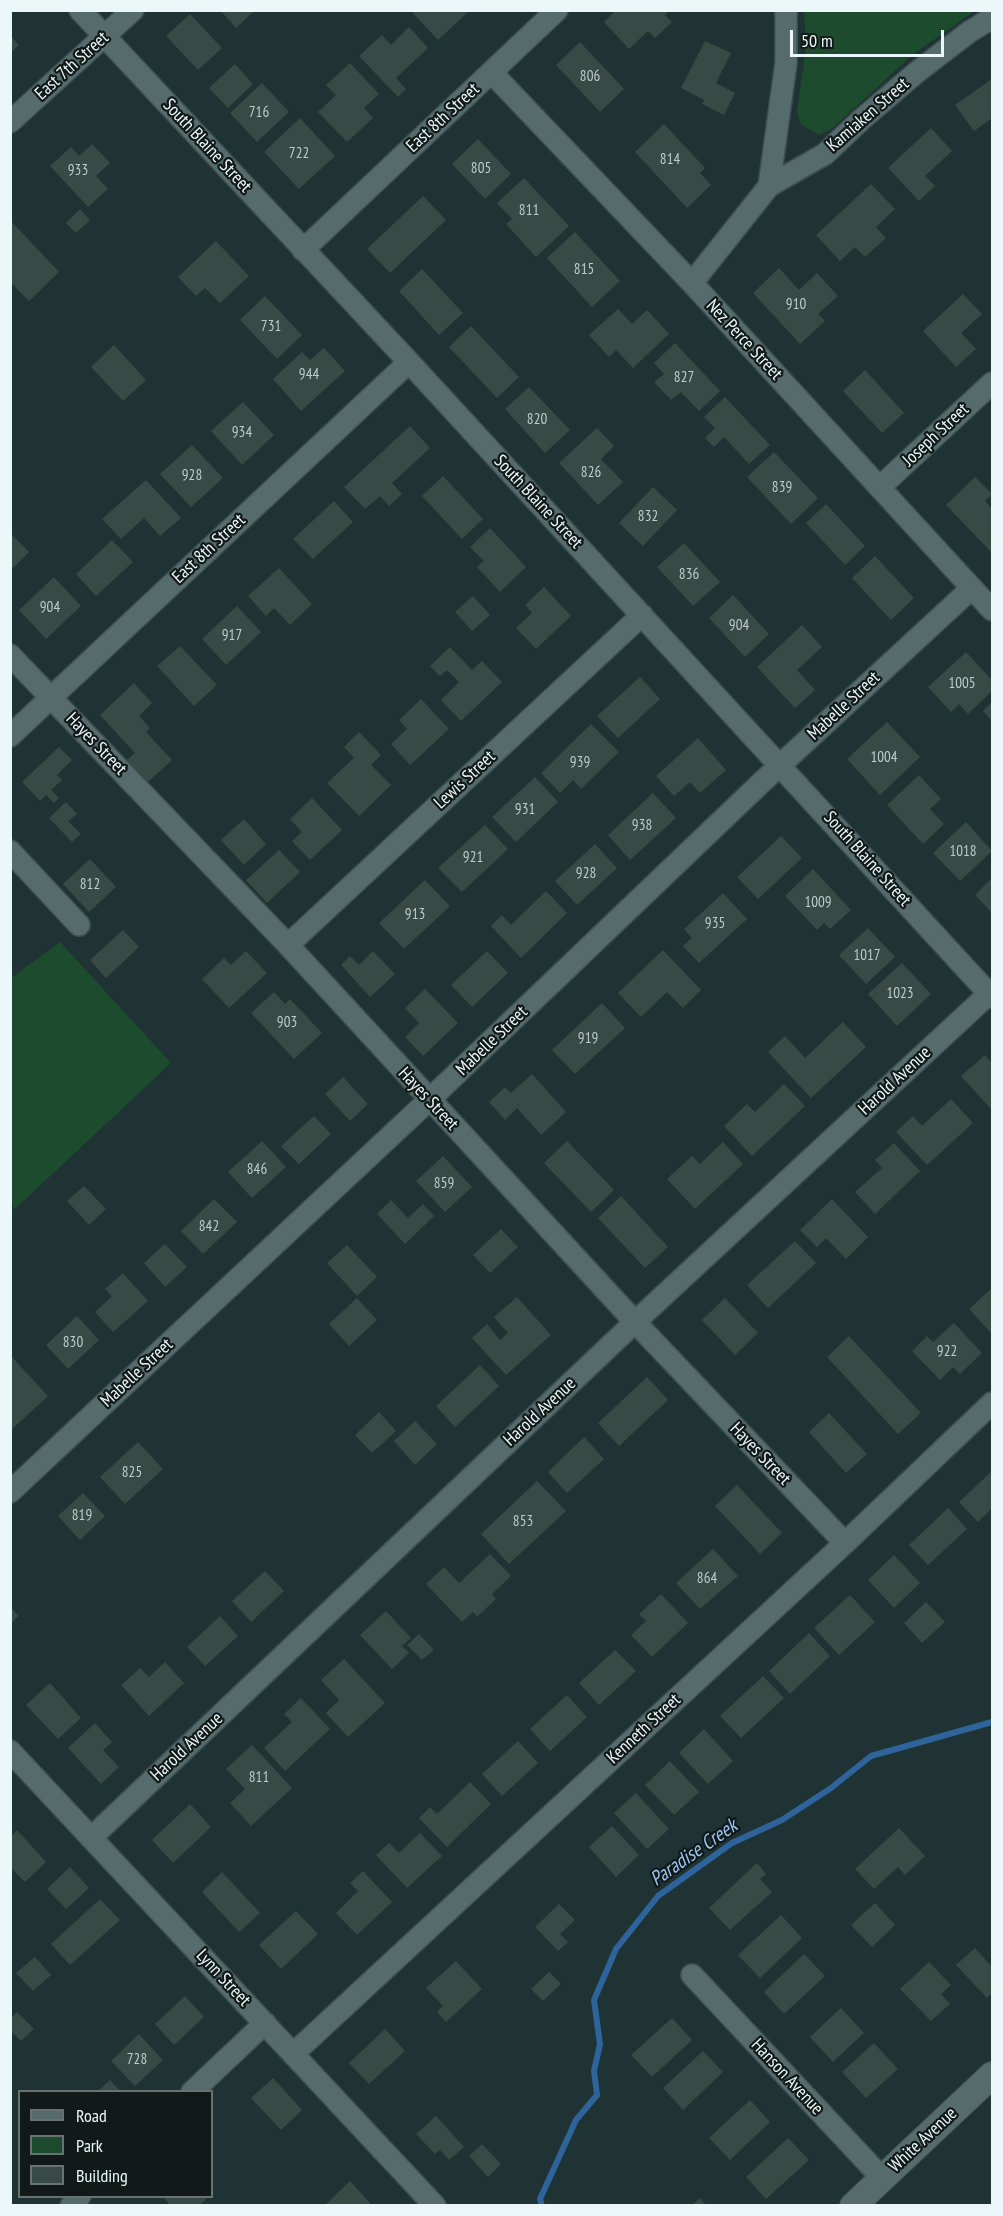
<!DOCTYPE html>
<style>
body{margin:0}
#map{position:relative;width:1003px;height:2216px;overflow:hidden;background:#203334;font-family:"PT Sans Narrow",sans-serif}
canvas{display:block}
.frame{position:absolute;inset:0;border:12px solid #ebf7f8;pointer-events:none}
.legend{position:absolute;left:18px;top:2090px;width:195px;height:108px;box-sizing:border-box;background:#111919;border:2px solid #687272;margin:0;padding:8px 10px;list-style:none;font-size:18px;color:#ebf7f8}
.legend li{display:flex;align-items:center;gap:12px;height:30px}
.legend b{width:30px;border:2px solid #687272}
.scale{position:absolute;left:790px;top:30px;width:154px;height:27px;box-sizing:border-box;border:3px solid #ebf7f8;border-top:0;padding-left:8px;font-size:18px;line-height:21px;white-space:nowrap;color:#ebf7f8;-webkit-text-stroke:4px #111919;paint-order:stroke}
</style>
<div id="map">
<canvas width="1003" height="2216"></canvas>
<div class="frame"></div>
<ul class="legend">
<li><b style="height:8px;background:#566b6c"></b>Road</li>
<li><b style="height:16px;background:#1d4b2d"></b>Park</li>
<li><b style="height:16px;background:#374a45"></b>Building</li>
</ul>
<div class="scale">50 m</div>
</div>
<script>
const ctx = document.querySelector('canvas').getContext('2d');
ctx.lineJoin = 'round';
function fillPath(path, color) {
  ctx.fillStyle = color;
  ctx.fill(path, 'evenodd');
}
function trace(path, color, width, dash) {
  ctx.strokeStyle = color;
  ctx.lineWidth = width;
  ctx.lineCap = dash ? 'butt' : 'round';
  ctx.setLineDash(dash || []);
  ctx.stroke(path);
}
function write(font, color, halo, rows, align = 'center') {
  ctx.font = font + ' "PT Sans Narrow",sans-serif';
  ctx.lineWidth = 4.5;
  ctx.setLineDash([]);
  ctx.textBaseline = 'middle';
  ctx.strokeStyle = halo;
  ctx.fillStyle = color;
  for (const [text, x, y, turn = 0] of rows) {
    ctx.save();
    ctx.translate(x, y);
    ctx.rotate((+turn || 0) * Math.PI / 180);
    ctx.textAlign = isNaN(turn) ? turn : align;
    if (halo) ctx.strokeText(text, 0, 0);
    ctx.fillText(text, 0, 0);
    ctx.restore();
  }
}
const green = new Path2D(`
 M804 11V10L975 11 912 55 834 127 819 135 800 124 797 111 806 48Z
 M60 942 171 1063 15 1209 10 1203 11 978Z`);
const stream = new Path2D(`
 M542 2206 540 2199 576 2120 597 2095 594 2071 600 2044 594 2000 616 1949 658 1896 732 1843 782 1820 831 1788 871 1756 992 1722`);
const building = new Path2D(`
 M220 10H255L236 28Z
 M410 10H470L438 40Z
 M616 10H670L665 15 672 22 655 38 648 31 629 49 604 22Z
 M190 14 222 48 198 70 166 36Z
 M409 27 428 48 396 78 406 89 398 97 359 56 382 35 391 45Z
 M10 35 19 45 10 53Z
 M705 41 731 53 716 83 735 93 724 115 702 104 704 100 681 88Z
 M580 42 624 89 600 112 556 65Z
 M350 63 379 94 364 108 373 118 347 142 318 112 336 95 326 85Z
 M235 64 253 84 228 108 209 88Z
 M992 79V118L974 131 955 105Z
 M262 83 289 112 257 142 230 113Z
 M300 118 335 156 299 189 264 152Z
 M664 124 705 168 700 173 711 185 687 208 635 152Z
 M931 128 952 151 925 176 935 186 919 201 888 168Z
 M478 139 511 174 485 199 452 164Z
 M92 144 110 163 96 176 108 189 88 207 50 166 71 147 79 156Z
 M524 178 569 226 536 257 506 224 512 219 497 203Z
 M871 184 895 209 876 227 886 238 865 257 855 247 840 261 816 235Z
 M423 196 446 220 390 273 367 249Z
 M80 209 90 220 76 233 66 223Z
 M10 220 59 272 29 301 10 282Z
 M575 232 620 281 592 307 547 258Z
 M216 241 249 276 220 303 205 288 196 296 178 277Z
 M779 268 799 290 817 273 838 296 818 314 825 321 800 344 753 293Z
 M422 269 463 313 439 335 399 291Z
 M963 294 982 314 961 333 976 349 956 367 923 331Z
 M265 296 302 335 277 359 240 320Z
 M618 309 632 324 647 310 669 334 633 368 616 350 609 357 589 335Z
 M471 326 519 377 497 398 449 347Z
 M675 343 720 391 699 411 681 392 671 400 654 382 664 374 654 363Z
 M114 345 146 380 123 401 91 367Z
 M324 348 345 371 301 411 273 379 302 352 310 360Z
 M865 370 904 413 882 433 843 391Z
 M529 387 570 430 545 453 505 409Z
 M725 397 770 445 749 464 724 437 714 447 705 438 715 428 704 417Z
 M243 402 274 435 242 465 211 431Z
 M410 426 430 448 392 483 402 494 389 506 380 496 365 509 344 487Z
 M597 428 614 446 601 459 623 482 598 505 559 463Z
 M192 445 223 478 191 507 160 474Z
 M774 452 818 498 791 524 747 477Z
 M443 476 483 519 462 539 422 496Z
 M975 477 992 494 985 501 992 509V553L946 505Z
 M146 480 181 518 160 536 144 518 121 539 102 519Z
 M653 487 677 510 643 546 619 523Z
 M334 501 353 522 313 559 293 539Z
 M826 504 865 546 845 565 806 523Z
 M490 528 526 567 500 592 477 567 484 561 470 547Z
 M10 533 29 552 13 568 10 565Z
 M112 540 133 562 96 596 76 574Z
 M684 543 720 582 693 606 657 567Z
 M875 556 914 598 891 620 852 578Z
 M279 568 312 604 290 625 274 608 266 616 248 596Z
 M54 577 81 606 46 639 19 610Z
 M544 587 571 616 536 649 516 628 532 613 525 605Z
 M733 595 769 634 745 657 709 618Z
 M473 596 490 615 472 631 455 612Z
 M237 606 261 632 226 665 202 639Z
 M802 625 822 647 797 670 815 690 795 708 757 667Z
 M180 646 217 685 194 706 157 666Z
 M450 647 472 670 482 661 502 682 461 721 441 700 459 682 447 670 440 676 430 666Z
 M966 652 992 680V691L968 714 959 704 951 712 928 687Z
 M640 677 660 699 618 738 597 716Z
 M134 683 152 703 139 716 150 728 146 732 172 760 148 782 127 760 135 753 100 715Z
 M421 699 449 729 410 765 391 744 407 729 399 720Z
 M992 702V721L983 711Z
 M887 722 920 757 880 795 847 759Z
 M591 724 619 752 581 789 573 780 560 793 541 773Z
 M359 732 381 755 371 765 391 785 359 816 327 783 354 758 344 747Z
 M698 738 726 770 700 793 690 782 674 796 656 776Z
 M59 747 72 760 57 775 62 780 51 790 59 798 54 803 46 795 40 801 22 782Z
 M919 775 941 799 930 809 944 824 923 844 887 805Z
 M535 777 558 802 516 842 492 817Z
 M653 793 676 818 630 860 608 835Z
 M312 798 342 830 310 860 292 841 302 832 290 819Z
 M66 802 77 814 68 821 81 834 72 842 49 818Z
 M244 819 266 844 244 865 221 840Z
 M966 822 992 851 960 881 933 853Z
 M485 825 508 849 462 892 438 868Z
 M781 836 802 858 758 899 737 877Z
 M595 844 617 868 577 905 555 881Z
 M279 850 300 872 267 903 246 880Z
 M90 859 116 887 89 912 63 884Z
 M813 869 851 910 830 929 824 923 817 930 785 896Z
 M992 878V913L975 895Z
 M425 880 450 906 404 949 379 923Z
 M546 891 567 913 521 958 491 926 502 915 511 925Z
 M723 893 747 919 699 963 683 946 692 938 684 929Z
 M868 928 895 957 866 984 839 955Z
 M123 930 139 947 106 978 90 960Z
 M663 950 701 990 683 1008 667 992 641 1017 618 993Z
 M246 951 267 973 229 1008 202 979 224 958 231 965Z
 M373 951 395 974 370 997 341 965 350 956 359 965Z
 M487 951 508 973 472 1007 451 985Z
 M902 963 931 994 897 1026 868 994Z
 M425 989 458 1023 423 1056 405 1037 419 1023 405 1008Z
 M274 992 285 1004 290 999 322 1033 294 1059 251 1013Z
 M602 1003 625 1028 575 1074 552 1050Z
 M843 1022 866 1047 811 1098 768 1052 785 1036 805 1058Z
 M985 1055 992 1063V1110L961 1076Z
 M532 1074 566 1112 541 1135 517 1108 505 1120 489 1102 505 1087 511 1093Z
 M343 1077 368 1104 350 1121 325 1094Z
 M784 1084 805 1106 752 1156 724 1126 747 1104 755 1112Z
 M951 1099 973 1123 927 1165 896 1132 913 1116 922 1126Z
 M314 1116 331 1134 299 1164 281 1146Z
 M262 1141 286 1167 252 1198 228 1172Z
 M567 1141 614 1190 591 1212 544 1163Z
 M723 1142 743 1164 695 1209 667 1179 692 1156 700 1164Z
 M894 1143 920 1171 875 1214 855 1192 882 1168 875 1160Z
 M443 1156 472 1187 445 1212 416 1181Z
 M84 1186 106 1209 89 1225 67 1201Z
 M621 1196 668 1247 645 1268 598 1218Z
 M214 1199 237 1222 203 1254 181 1231Z
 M832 1199 868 1237 846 1259 826 1238 817 1247 800 1230Z
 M391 1200 408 1218 423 1204 434 1216 405 1244 377 1214Z
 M501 1229 518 1247 490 1273 473 1255Z
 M795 1241 816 1263 768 1308 747 1285Z
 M165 1244 187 1267 165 1287 144 1263Z
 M347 1245 377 1277 357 1296 327 1263Z
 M123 1273 148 1301 113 1332 95 1312 112 1296 105 1289Z
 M992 1288V1334L969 1309Z
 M517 1297 551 1335 506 1375 472 1338 487 1324 500 1340 508 1333 494 1317Z
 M357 1298 377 1320 349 1346 329 1324Z
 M725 1298 758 1333 735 1355 702 1320Z
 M77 1316 99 1340 68 1369 46 1345Z
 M954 1323 982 1353 960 1374 953 1367 940 1380 912 1351 927 1336 933 1342Z
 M849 1336 921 1413 898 1434 827 1357Z
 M10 1355 48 1396 10 1431Z
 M480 1365 499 1386 455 1427 436 1406Z
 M647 1377 668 1400 619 1446 598 1423Z
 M379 1412 396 1431 372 1453 355 1435Z
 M829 1413 867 1454 846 1473 809 1432Z
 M415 1421 437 1444 415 1465 394 1441Z
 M584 1437 604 1459 567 1493 548 1472Z
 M138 1442 163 1469 125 1504 100 1477Z
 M992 1471V1508L978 1522 959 1502Z
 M537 1481 566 1511 509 1564 481 1534Z
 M737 1485 782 1533 760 1554 715 1506Z
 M83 1493 105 1516 80 1540 58 1516Z
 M948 1508 967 1529 928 1565 909 1545Z
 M713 1549 738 1576 700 1609 676 1583Z
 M490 1554 511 1576 492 1594 496 1599 477 1617 473 1612 462 1622 426 1584 444 1567 459 1583Z
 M894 1555 920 1583 894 1608 868 1580Z
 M265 1571 284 1591 251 1622 232 1601Z
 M661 1594 688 1623 652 1657 631 1635 646 1621 639 1614Z
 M850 1595 875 1622 839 1655 814 1628Z
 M926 1602 945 1622 922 1643 904 1623Z
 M10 1607 19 1616 10 1624Z
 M386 1611 411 1638 402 1646 409 1653 392 1669 360 1635Z
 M220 1616 238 1636 205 1666 187 1647Z
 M809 1633 830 1656 790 1694 769 1671Z
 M419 1634 434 1650 422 1660 407 1645Z
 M615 1650 636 1671 599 1705 579 1683Z
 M344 1659 385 1703 348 1737 326 1713 339 1700 321 1680Z
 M165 1662 184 1683 149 1716 121 1685 140 1668 149 1677Z
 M763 1676 784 1698 741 1738 720 1716Z
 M50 1683 81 1718 58 1739 26 1705Z
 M567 1695 587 1717 550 1751 530 1729Z
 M301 1698 330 1729 285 1771 264 1748 292 1722 284 1714Z
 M95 1723 112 1742 103 1750 119 1767 101 1784 68 1748Z
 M704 1729 733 1761 708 1784 679 1753Z
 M518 1741 538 1763 502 1796 482 1774Z
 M252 1745 292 1788 251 1826 230 1803 245 1789 226 1769Z
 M670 1761 699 1792 674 1815 645 1785Z
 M470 1782 491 1804 447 1847 419 1818 430 1807 437 1814Z
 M636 1793 669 1829 647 1849 614 1813Z
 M190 1804 211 1827 173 1863 152 1840Z
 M612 1826 639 1855 616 1877 589 1847Z
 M899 1828 925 1856 905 1875 898 1867 874 1889 855 1869Z
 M17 1830 46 1862 25 1882 10 1867V1837Z
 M420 1833 442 1856 407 1888 376 1855 389 1843 399 1853Z
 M757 1863 766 1874 760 1879 772 1892 730 1930 709 1908Z
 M70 1867 89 1888 66 1909 47 1889Z
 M363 1871 392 1902 357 1935 336 1913 358 1891 350 1883Z
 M222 1872 260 1913 239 1932 202 1892Z
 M100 1899 120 1920 70 1965 51 1944Z
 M875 1903 895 1925 872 1947 851 1925Z
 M559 1904 575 1920 560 1934 568 1942 558 1951 535 1927Z
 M296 1911 318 1934 281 1969 259 1945Z
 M781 1915 802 1938 760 1978 738 1955Z
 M975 1948 992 1967V1993L987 1998 956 1965Z
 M804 1954 825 1976 784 2014 764 1992Z
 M35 1957 51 1975 33 1991 16 1973Z
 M456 1961 482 1989 446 2022 437 2012 443 2006 426 1988Z
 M929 1962 951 1985 941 1994 950 2004 931 2021 900 1989Z
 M549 1972 561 1984 543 2001 531 1989Z
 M185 1996 204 2017 174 2045 155 2024Z
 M841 2008 864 2033 833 2062 810 2037Z
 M17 2012 34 2029 21 2041 10 2030V2019Z
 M672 2018 692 2040 652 2077 631 2055Z
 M385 2029 405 2051 369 2084 349 2063Z
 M139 2034 163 2060 135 2086 111 2061Z
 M874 2043 898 2069 866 2098 842 2072Z
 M703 2051 723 2072 683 2110 663 2088Z
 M273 2078 302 2110 281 2130 251 2098Z
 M110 2080 121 2092H97Z
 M750 2100 770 2122 730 2160 709 2138Z
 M436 2116 464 2147 449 2160 440 2150 435 2154 416 2134Z
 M788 2138 809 2160 766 2199 746 2177Z
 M482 2144 501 2164 488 2177 469 2156Z
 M350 2181 370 2203 368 2206H324Z
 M162 2196H209L199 2206H171Z
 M700 2198 707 2206H691Z`);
const minor = new Path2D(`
 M80 10 409 362 992 997
 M492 73 692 283 992 610
 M10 122 133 10
 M769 186 825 154 862 119 917 72 969 32 992 18
 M303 250 557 10
 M692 283 769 186 786 63V10
 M880 487 992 383
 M10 655 288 945 635 1322 845 1543
 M10 736 409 362
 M10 851 79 925
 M288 945 642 615
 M10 1492 429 1100 763 781 972 588
 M10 1751 435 2206
 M91 1838 635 1322 992 991
 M692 1975 882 2178
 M293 2054 845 1543 992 1403
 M192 2092 265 2023
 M71 2206 80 2196`);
const tertiary = new Path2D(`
 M853 2206 992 2075`);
const numberNames = [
 ["806",590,77],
 ["716",259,113],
 ["722",299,154],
 ["814",670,160],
 ["805",481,169],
 ["933",78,171],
 ["811",529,211],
 ["815",584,270],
 ["910",796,305],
 ["731",271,327],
 ["944",309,375],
 ["827",684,378],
 ["820",537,420],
 ["934",242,433],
 ["826",591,473],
 ["928",192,476],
 ["839",782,488],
 ["832",648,517],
 ["836",689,575],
 ["904",50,608],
 ["904",739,626],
 ["917",232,636],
 ["1005",962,684],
 ["1004",884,758],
 ["939",580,763],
 ["931",525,810],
 ["938",642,826],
 ["1018",963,852],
 ["921",473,858],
 ["928",586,874],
 ["812",90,885],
 ["1009",818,903],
 ["913",415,915],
 ["935",715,924],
 ["1017",867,956],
 ["1023",900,994],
 ["903",287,1023],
 ["919",588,1039],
 ["846",257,1170],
 ["859",444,1184],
 ["842",209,1227],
 ["830",73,1343],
 ["922",947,1352],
 ["825",132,1473],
 ["819",82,1516],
 ["853",523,1522],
 ["864",707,1579],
 ["811",259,1778],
 ["728",137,2060]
];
const streetNames = [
 ["East 7th Street",72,66,-42],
 ["Kamiaken Street",868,115,-41],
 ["East 8th Street",443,118,-43],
 ["South Blaine Street",207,146,47],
 ["Nez Perce Street",744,340,47],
 ["Joseph Street",936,435,-43],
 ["South Blaine Street",538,502,47],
 ["East 8th Street",209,549,-43],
 ["Mabelle Street",844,706,-43],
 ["Hayes Street",96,744,46],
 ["Lewis Street",465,780,-43],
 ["South Blaine Street",867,859,48],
 ["Mabelle Street",492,1041,-44],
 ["Harold Avenue",895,1081,-43],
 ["Hayes Street",428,1099,47],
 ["Mabelle Street",137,1373,-43],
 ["Harold Avenue",540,1412,-43],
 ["Hayes Street",760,1454,46],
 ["Kenneth Street",644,1729,-43],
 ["Harold Avenue",187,1747,-43],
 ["Lynn Street",223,1978,47],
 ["Hanson Avenue",787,2077,47],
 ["White Avenue",923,2140,-43]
];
const waterNames = [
 ["Paradise Creek",694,1853,-35]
];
fillPath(green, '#1d4b2d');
trace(stream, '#2e649b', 6);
fillPath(building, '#374a45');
trace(minor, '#3e4f51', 24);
trace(tertiary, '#3e4f51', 28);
trace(minor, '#566b6c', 21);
trace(tertiary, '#566b6c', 26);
write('15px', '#becccb', null, numberNames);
write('18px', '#ebf7f8', '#111919', streetNames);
write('italic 20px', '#9ac6f5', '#111919', waterNames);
</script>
